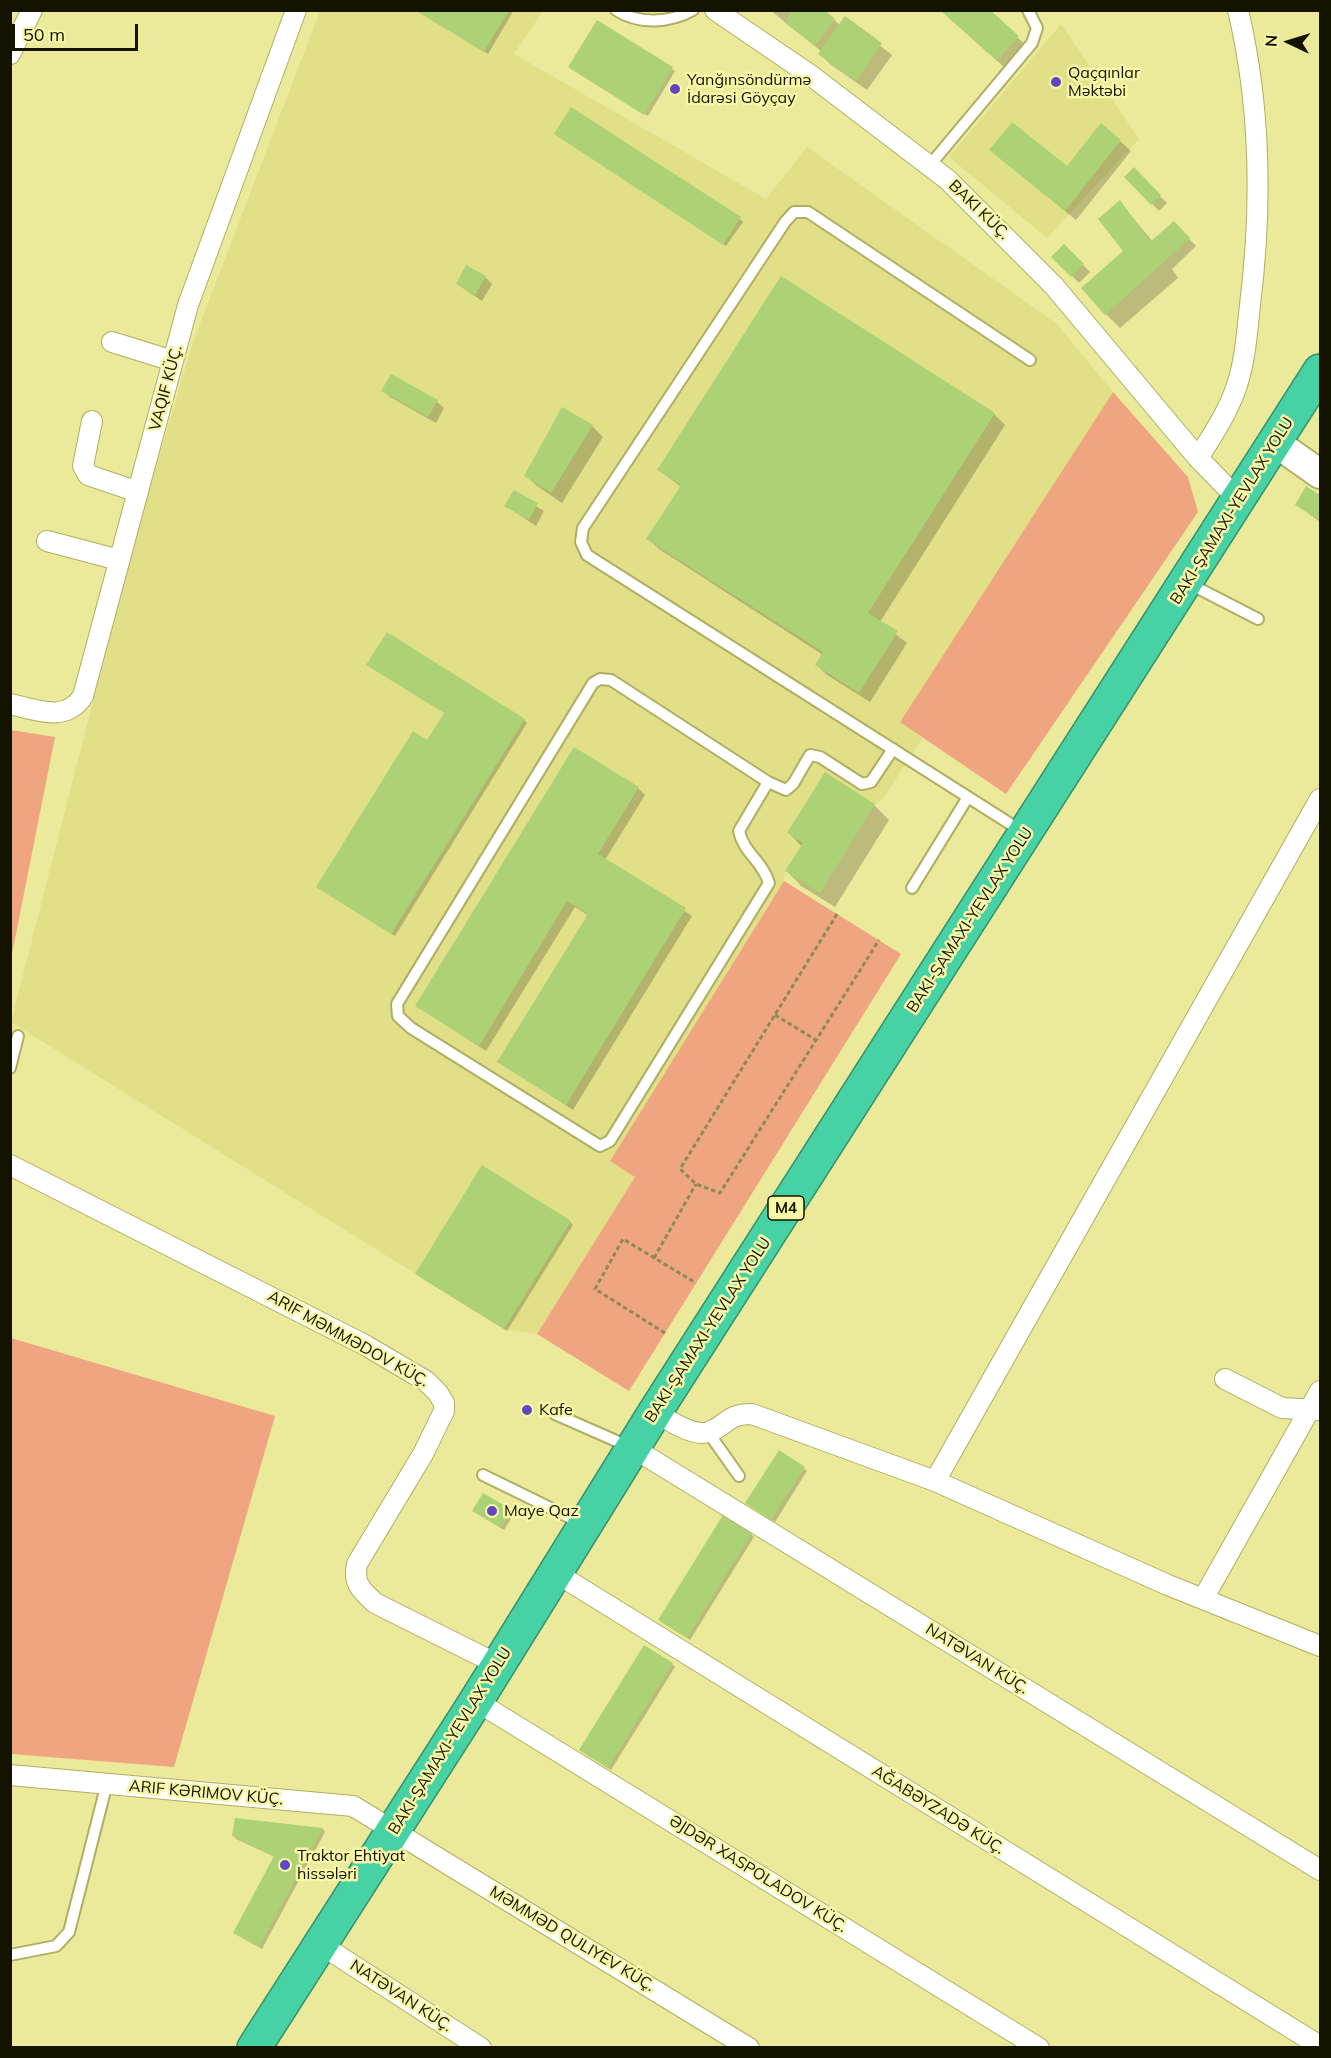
<!DOCTYPE html>
<meta charset="utf-8">
<style>
body{margin:0}
#map{position:relative;width:1331px;height:2058px;overflow:hidden;background:#ebea9b;font-family:Mulish,sans-serif}
canvas{display:block}
.frame{position:absolute;inset:0;border:12px solid #141300;pointer-events:none}
.north{position:absolute;left:1259px;top:12px;width:60px;height:60px;-webkit-text-stroke:4px #f8f7a8;paint-order:stroke;rotate:274deg;font-size:16px;font-weight:700;line-height:24px;text-align:center;color:#141300}
.north::after{content:'';display:block;margin:auto;width:21px;height:27px;background:#141300;clip-path:polygon(50% 0,100% 100%,50% 72%,0 100%)}
.scale{position:absolute;left:12px;top:24px;width:126px;height:27px;box-sizing:border-box;border:3px solid #141300;border-top:0;padding-left:8px;font-size:18px;line-height:21px;white-space:nowrap;color:#141300;-webkit-text-stroke:4px #f8f7a8;paint-order:stroke}
</style>
<div id="map">
<canvas width="1331" height="2058"></canvas>
<div class="frame"></div>
<div class="north">N</div>
<div class="scale">50 m</div>
</div>
<script>
const ctx = document.querySelector('canvas').getContext('2d');
ctx.lineJoin = 'round';
function fillPath(path, color) {
  ctx.fillStyle = color;
  ctx.fill(path, 'evenodd');
}
function trace(path, color, width, dash) {
  ctx.strokeStyle = color;
  ctx.lineWidth = width;
  ctx.lineCap = dash ? 'butt' : 'round';
  ctx.setLineDash(dash || []);
  ctx.stroke(path);
}
function write(font, color, halo, rows, align = 'center') {
  ctx.font = font + ' Mulish,sans-serif';
  ctx.lineWidth = 5;
  ctx.setLineDash([]);
  ctx.textBaseline = 'middle';
  ctx.strokeStyle = halo;
  ctx.fillStyle = color;
  for (const [text, x, y, turn = 0] of rows) {
    ctx.save();
    ctx.translate(x, y);
    ctx.rotate((+turn || 0) * Math.PI / 180);
    ctx.textAlign = isNaN(turn) ? turn : align;
    if (halo) ctx.strokeText(text, 0, 0);
    ctx.fillText(text, 0, 0);
    ctx.restore();
  }
}
const built = new Path2D(`
 M320 11H543L514 54 766 199 807 147 1057 324 1113 392 900 722 923 737 883 799 875 804 825 773 787 833 803 843 785 871 784 881 610 1161 635 1177 537 1334 504 1329 11 1022 135 537 193 342Z
 M1061 24 1139 139 1047 238 949 157Z`);
const green = new Path2D(`
 M1113 392 1188 477 1198 512 1006 794 900 722Z
 M11 730 55 737 11 959 10 730Z
 M784 881 901 954 629 1391 537 1334 635 1177 610 1161Z
 M11 1338 275 1416 174 1767 11 1754Z`);
const shadow = new Path2D(`
 M415 10H514L488 54Z
 M770 10H822L840 25 845 18 892 55 867 90 830 64 820 54 821 51Z
 M940 10H988L1032 51 1012 74Z
 M597 22 675 71 648 116 570 67Z
 M559 136 740 219 743 222 726 246Z
 M1120 141 1131 151 1076 220 991 150 1068 168Z
 M1134 170 1167 203 1159 211 1126 177Z
 M1120 202 1153 242 1174 223 1196 246 1172 269 1178 278 1120 328 1106 314 1125 251Z
 M1064 246 1090 272 1079 283 1053 257Z
 M485 277 492 284 482 301 457 284Z
 M383 391 437 402 444 408 436 423 390 397Z
 M563 409 592 426 603 437 562 503 537 486 526 476Z
 M994 414 1005 425 880 622 907 643 870 702 827 675 817 665 823 655 659 549 648 539 681 487 659 470Z
 M1306 488 1320 497V522L1297 505Z
 M514 492 544 511 536 526 506 506Z
 M524 720 527 723 395 936 321 890 428 742Z
 M825 774 874 805 889 820 835 907 801 886 787 871 802 847 789 833Z
 M638 788 645 795 605 860 692 916 573 1110 499 1062 589 916 575 907 486 1051 417 1006Z
 M570 1222 573 1225 507 1331 420 1277Z
 M780 1452 807 1471 775 1522 750 1506Z
 M511 1512 514 1514 504 1530 477 1513Z
 M751 1534 754 1537 690 1640 663 1623Z
 M672 1664 675 1667 611 1770 584 1753Z
 M236 1820 323 1829 325 1832 262 1949 234 1933 275 1857 236 1839 233 1835Z`);
const building = new Path2D(`
 M415 10H509L484 52Z
 M793 10H825L835 19 815 46 784 22Z
 M940 10H990L1019 36 997 61Z
 M845 16 882 43 856 81 818 54Z
 M597 20 673 67 644 115 568 67Z
 M571 107 741 217 723 245 554 134Z
 M1012 122 1067 166 1101 123 1121 140 1065 211 989 150Z
 M1134 167 1161 195 1151 205 1124 177Z
 M1120 200 1150 242 1174 221 1190 238 1105 315 1081 288 1123 251 1098 219Z
 M1064 244 1084 264 1071 277 1051 257Z
 M466 265 486 276 475 295 456 284Z
 M781 276 995 413 868 613 898 631 859 693 815 665 823 652 646 539 681 485 657 470Z
 M391 374 438 400 428 417 381 391Z
 M562 407 593 425 551 493 524 476Z
 M1306 486 1320 495V520L1295 505Z
 M514 490 538 503 529 520 504 506Z
 M387 632 525 719 391 934 316 887 413 731 427 740 444 713 366 665Z
 M574 747 639 787 598 854 686 908 566 1105 497 1062 588 914 567 901 479 1046 415 1006Z
 M825 772 875 804 820 893 785 871 803 843 787 833Z
 M482 1165 571 1221 504 1329 415 1274Z
 M779 1450 805 1467 771 1520 745 1503Z
 M483 1493 512 1510 501 1528 472 1511Z
 M723 1515 752 1533 687 1638 658 1620Z
 M644 1645 673 1663 608 1768 579 1750Z
 M235 1818 323 1828 259 1947 233 1933 274 1856 232 1836Z`);
const path = new Path2D(`
 M837 914 680 1169 696 1184 720 1193 879 940
 M775 1015 816 1040
 M654 1258 696 1184
 M665 1333 595 1289 623 1239 696 1283`);
const lane = new Path2D(`
 M616 10C639 25 670 23 693 10
 M930 165 1032 43 1037 28 1028 10
 M1188 583 1258 619
 M768 782 739 831C743 852 763 862 769 883L610 1141 600 1146 411 1028 398 1016 397 1004 593 683 600 679 611 680 768 782 786 790 793 784 810 755 820 757 862 784 871 782 893 749
 M1023 832 587 555 581 542 583 528 785 222 794 212H808L1030 360
 M912 888 968 797
 M10 1068 18 1036
 M555 1414 630 1447
 M708 1432 739 1476
 M483 1475 583 1524
 M10 1955 56 1946 69 1932 107 1783`);
const street = new Path2D(`
 M715 10 809 74 948 180 1054 286 1198 458 1240 501
 M10 54 32 10
 M112 342 173 361
 M92 421 83 466 88 475 138 492
 M1198 458C1212 436 1226 415 1235 391 1245 364 1247 333 1250 305 1262 208 1261 107 1238 10
 M47 541 119 560
 M10 704C37 710 66 723 83 696L188 305 296 10
 M10 1165 365 1345 426 1381 438 1393 444 1403V1411L423 1454 357 1564C353 1584 361 1590 375 1603L499 1665
 M1225 1379 1282 1408 1320 1410
 M655 1412C669 1420 692 1437 709 1432 728 1425 726 1414 752 1414L935 1481 1168 1585 1320 1646
 M633 1448 1320 1870
 M935 1481 1320 799
 M556 1573 1320 2046
 M1203 1599 1320 1391
 M476 1701 1039 2048
 M10 1775 353 1806 749 2048
 M320 1944 481 2048`);
const secondary = new Path2D(`
 M1276 443 1320 474`);
const highway = new Path2D(`
 M254 2048 476 1701 655 1412 1320 371`);
const markers = [
 [1056,82,6,"#6047c0"],
 [675,89,6,"#6047c0"],
 [527,1410,6,"#6047c0"],
 [492,1511,6,"#6047c0"],
 [285,1865,6,"#6047c0"]
];
const shields = [
 [786,1208,36]
];
const shieldNames = [
 ["M4",786,1208]
];
const poiNames = [
 ["Qaçqınlar",1068,73],
 ["Məktəbi",1068,91],
 ["Yanğınsöndürmə",687,80],
 ["İdarəsi Göyçay",687,98],
 ["Kafe",539,1410],
 ["Maye Qaz",504,1511],
 ["Traktor Ehtiyat",297,1856],
 ["hissələri",297,1874]
];
const streetNames = [
 ["BAKI KÜÇ.",979,210,44],
 ["VAQIF KÜÇ.",166,388,-75],
 ["BAKI-ŞAMAXI-YEVLAX YOLU",1232,511,-58],
 ["BAKI-ŞAMAXI-YEVLAX YOLU",970,920,-57],
 ["BAKI-ŞAMAXI-YEVLAX YOLU",708,1330,-57],
 ["ARIF MƏMMƏDOV KÜÇ.",348,1339,29],
 ["NATƏVAN KÜÇ.",977,1659,32],
 ["BAKI-ŞAMAXI-YEVLAX YOLU",450,1741,-58],
 ["ARIF KƏRIMOV KÜÇ.",206,1793,5],
 ["AĞABƏYZADƏ KÜÇ.",938,1810,32],
 ["ƏJDƏR XASPOLADOV KÜÇ.",758,1874,32],
 ["MƏMMƏD QULIYEV KÜÇ.",572,1939,31],
 ["NATƏVAN KÜÇ.",401,1996,33]
];
fillPath(built, '#e1e088');
fillPath(green, '#eea580');
fillPath(shadow, '#0003');
fillPath(building, '#acd275');
trace(lane, '#b0ae61', 14);
trace(street, '#b0ae61', 22);
trace(secondary, '#b0ae61', 32);
trace(highway, '#348f6b', 36);
trace(path, '#8c8b56', 3, [4.5, 3]);
trace(lane, '#fff', 10);
trace(street, '#fff', 20);
trace(secondary, '#fff', 28);
trace(highway, '#46d2a4', 33);
for (const [x, y, r, color] of markers) {
  const dot = new Path2D();
  dot.arc(x, y, r, 0, 2 * Math.PI);
  ctx.fillStyle = color;
  ctx.fill(dot);
  trace(dot, '#f8f7a8', 2);
}
for (const [x, y, w] of shields) {
  const box = new Path2D();
  box.roundRect(x - w / 2, y - 12, w, 24, 4.5);
  ctx.fillStyle = '#f8f7a8';
  ctx.fill(box);
  trace(box, '#141300', 1.5);
}
write('bold 15px', '#141300', null, shieldNames);
write('16px', '#141300', '#f8f7a8', poiNames, 'left');
write('16px', '#141300', '#f8f7a8', streetNames);
</script>
